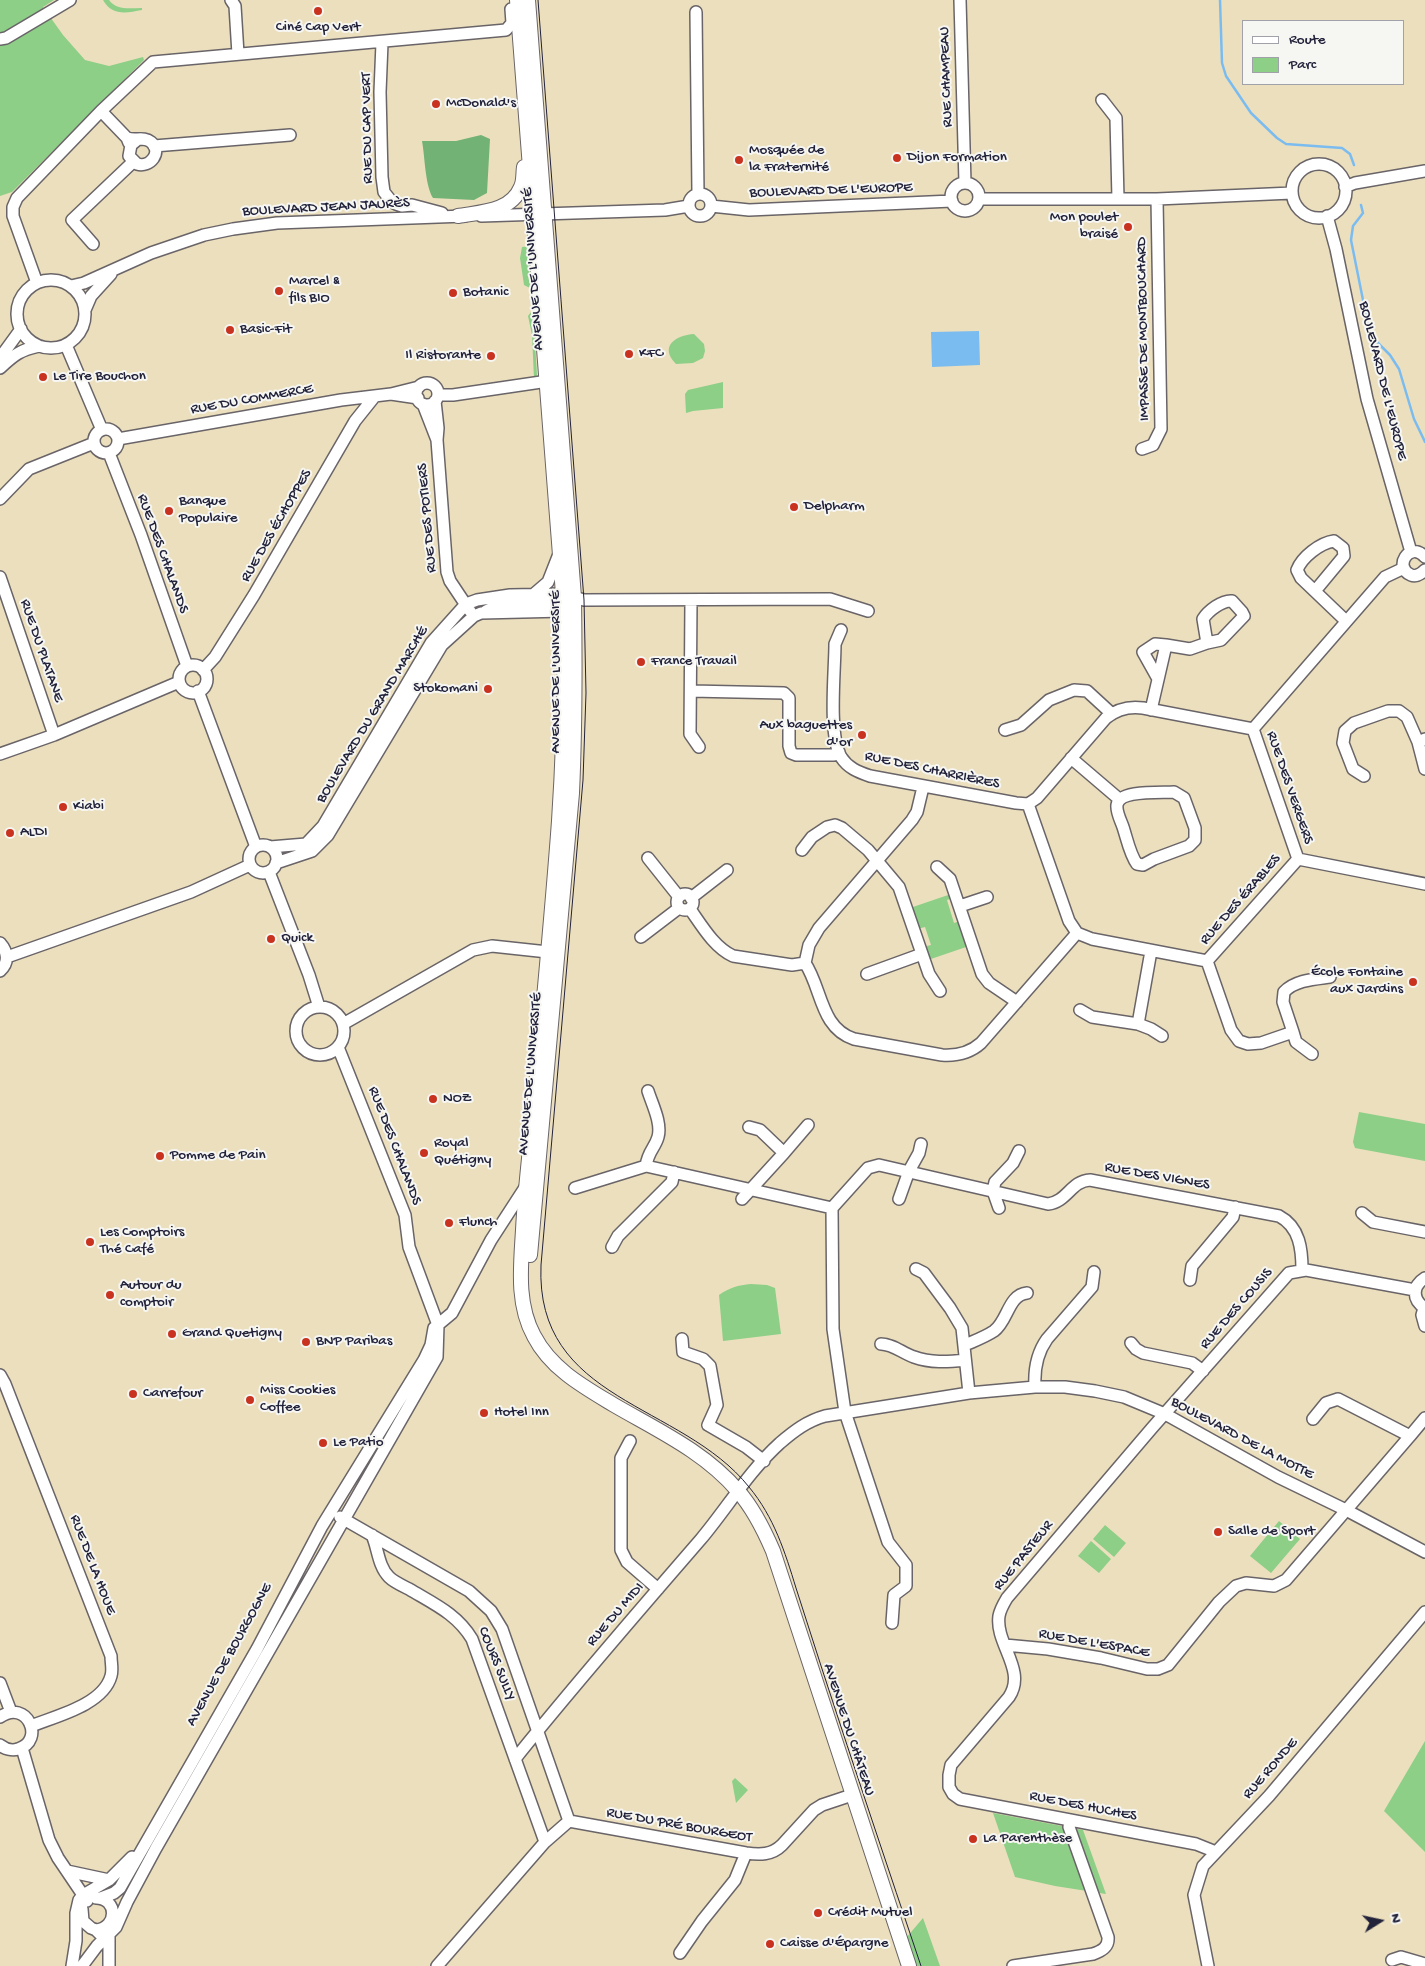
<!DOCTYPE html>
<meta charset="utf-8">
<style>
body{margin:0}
#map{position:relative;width:1425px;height:1966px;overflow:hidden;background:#ecdfbd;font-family:"Gochi Hand",sans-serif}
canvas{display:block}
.legend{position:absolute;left:1242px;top:20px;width:162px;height:65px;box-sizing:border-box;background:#f6f6f2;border:1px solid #a1a1a9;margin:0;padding:6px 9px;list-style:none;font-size:15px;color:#22223b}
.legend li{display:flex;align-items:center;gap:10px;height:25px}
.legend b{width:25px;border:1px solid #a1a1a9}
.north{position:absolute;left:1355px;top:1896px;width:50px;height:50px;-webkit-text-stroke:4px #f6f6f2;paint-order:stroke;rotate:80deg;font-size:14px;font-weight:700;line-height:20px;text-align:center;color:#22223b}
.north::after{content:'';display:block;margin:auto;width:18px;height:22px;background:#22223b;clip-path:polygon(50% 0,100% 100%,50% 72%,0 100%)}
</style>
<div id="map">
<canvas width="1425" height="1966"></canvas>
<ul class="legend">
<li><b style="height:6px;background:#fff"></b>Route</li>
<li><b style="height:14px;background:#8dcf87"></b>Parc</li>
</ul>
<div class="north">N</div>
</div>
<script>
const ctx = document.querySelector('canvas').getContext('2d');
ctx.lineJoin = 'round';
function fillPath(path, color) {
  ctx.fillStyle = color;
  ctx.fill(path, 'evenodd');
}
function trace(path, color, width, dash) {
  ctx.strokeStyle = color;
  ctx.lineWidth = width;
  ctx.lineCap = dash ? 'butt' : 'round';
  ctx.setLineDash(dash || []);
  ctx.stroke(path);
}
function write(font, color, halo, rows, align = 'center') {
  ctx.font = font + ' "Gochi Hand",sans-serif';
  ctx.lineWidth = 4;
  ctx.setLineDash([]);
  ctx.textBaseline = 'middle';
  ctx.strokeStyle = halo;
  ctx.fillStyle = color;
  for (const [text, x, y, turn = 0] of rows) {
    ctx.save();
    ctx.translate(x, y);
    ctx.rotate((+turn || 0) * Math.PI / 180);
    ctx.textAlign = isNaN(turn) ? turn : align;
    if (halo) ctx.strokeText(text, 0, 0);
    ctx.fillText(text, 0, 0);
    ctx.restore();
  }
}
const green = new Path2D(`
 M0 0H54L43 7 63 35 85 60 109 66 143 57 144 60 12 192 0 196Z
 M103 0H109C117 11 130 8 142 8V10C126 13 112 16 103 0Z
 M532 246 535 287 530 288 524 285 520 258 522 247Z
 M537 311 534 327 537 375 534 379 532 335 528 316 531 312Z
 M694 334 704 344 705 351 703 358 693 363 676 364C659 347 675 335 694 334Z
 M723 382V408L693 411 686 413 685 394 688 390Z
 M951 894 952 898 947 900 954 923 960 921 969 946 928 960 923 947 931 945 925 927 917 929 910 908Z
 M1359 1112 1425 1124V1161L1355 1148 1353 1142Z
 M751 1284 767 1285 775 1288 781 1334 723 1341 719 1295C729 1288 738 1285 751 1284Z
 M1279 1521 1300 1539 1271 1573 1250 1556Z
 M1105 1525 1126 1543 1114 1557 1093 1539Z
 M1091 1541 1111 1559 1099 1573 1078 1556Z
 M1425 1741V1852L1384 1811Z
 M735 1778 748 1790 736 1803 732 1781Z
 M993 1813 1083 1830 1106 1894 1055 1886 1015 1877Z
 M923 1918 940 1966H915L906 1938Z`);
const forest = new Path2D(`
 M481 135 490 139 487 193 474 200 433 198C425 185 425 157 422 141H456Z`);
const water = new Path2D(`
 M979 331 980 365 932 367 931 332Z`);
const stream = new Path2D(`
 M1220 0 1222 63 1226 76 1251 113 1277 138 1286 144 1342 148 1350 154 1354 165
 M1361 205 1363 213 1353 226 1351 240 1370 335 1390 355 1399 369 1414 419 1425 442`);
const minor = new Path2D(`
 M231 0 235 6 238 54
 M960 0 965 183
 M696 12 698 194
 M0 39 6 38 70 0
 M382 43 380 92 382 177 384 192 392 202 396 204 402 206 412 205 442 213
 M1102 100 1116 118 1118 199
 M101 111 127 138 129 143
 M127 138C135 141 144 136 151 142 163 152 150 168 137 164L129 156 131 145 137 140
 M154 146 290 135
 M1292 191a27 27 0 1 1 54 0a27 27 0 1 1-54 0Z
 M951 197a14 14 0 1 1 28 0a14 14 0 1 1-28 0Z
 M1345 187 1355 183 1425 171
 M689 205a11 11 0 1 1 22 0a11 11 0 1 1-22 0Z
 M979 199H1157L1292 193
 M711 206 749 210 952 201
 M481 216 665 210 689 206
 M1327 216 1336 249 1367 399 1411 552
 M93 244 72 220 133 162
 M17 314a34 34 0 1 1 68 0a34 34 0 1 1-68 0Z
 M37 283 13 216V207L17 198 101 111 153 62 506 30 512 23 511 9
 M71 286 84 283 151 253 204 235 233 229 277 223 465 216
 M85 310 91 296 111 274
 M66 345 102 430
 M0 358 21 329
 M0 368C14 355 20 350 39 346
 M416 394a11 11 0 1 1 22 0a11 11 0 1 1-22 0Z
 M438 395H453L548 381
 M418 398 391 394 419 387
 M423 404 437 440 438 428 435 401
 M94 441a12 12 0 1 1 24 0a12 12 0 1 1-24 0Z
 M118 439 341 400 391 394
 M437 440 447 572 450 581 470 611
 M1142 449 1153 445 1161 429 1157 199
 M109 453 141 535 187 666
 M0 499 29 469 94 443
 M1425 557C1409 540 1393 568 1411 575 1416 577 1421 574 1425 570
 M1404 568 1385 577 1253 729 1298 859 1425 884
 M0 577 54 735
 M1315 591 1344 556 1343 548 1334 541C1320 543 1302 557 1297 570L1301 578 1346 621
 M534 594 548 582 559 554
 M691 600 690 734 699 747
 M486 611 501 604 563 603 571 599
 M841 630 835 644C835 671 828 735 841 757 848 768 858 772 870 776L1016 803 1028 804 1037 798 1106 718C1117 709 1129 706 1143 708L1253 729
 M179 679a14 14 0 1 1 28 0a14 14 0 1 1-28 0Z
 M203 670 215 657 254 595 355 421 375 396
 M1157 677 1143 652 1155 644 1166 645
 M198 691 256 847
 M691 691 784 693 789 698V746L791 753 796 755H834L839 752
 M1151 710 1166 645 1190 649 1207 643 1221 640 1244 616 1242 612 1232 601C1222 600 1208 611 1203 619L1207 643
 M1005 730 1021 725 1049 700 1074 690 1087 691 1112 714
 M1418 742 1425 769
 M0 754 54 735 179 682
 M1071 758 1119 799
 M1364 776 1353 769 1343 743 1345 731 1354 723 1388 711H1399L1407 717 1418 742 1425 739
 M923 787 917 812 912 820 819 928 809 945 805 963C822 988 820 1028 854 1039L942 1055C957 1056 970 1053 981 1043L1077 933
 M1174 792 1184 798 1195 828V840L1189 846 1154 859 1143 865 1137 864C1130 855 1127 839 1123 827 1121 821 1116 812 1117 805 1119 789 1162 793 1174 792Z
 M1028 804 1069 921 1077 933 1092 939 1207 961 1298 859
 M249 859a14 14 0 1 1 28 0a14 14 0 1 1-28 0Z
 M270 847 306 844 323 826 431 643 466 604 477 600 510 595 563 594 584 600 830 599 868 611
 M802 850 812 837 827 827 835 825 842 828 868 850 899 887 929 974 940 991
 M648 858 679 897
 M276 863 312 851 328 835 442 645 474 616 481 613 564 611 571 607
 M937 867 950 879 982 974 989 983 1017 1002
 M269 872 309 975 319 1007
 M677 902a8 8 0 1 1 16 0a8 8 0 1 1-16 0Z
 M691 898 727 870
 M960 906 987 897
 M690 909C702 926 714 947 733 956L792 965 805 963
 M641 937 679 908
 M0 943C8 952 9 963 0 971
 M7 957 191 892 250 865
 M1207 961 1231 1030 1239 1041 1248 1044 1261 1043 1293 1032 1283 1002 1284 992C1295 980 1315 979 1330 977
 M867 974 922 954
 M296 1031a24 24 0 1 1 48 0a24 24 0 1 1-48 0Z
 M1080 1010 1092 1017 1138 1024 1151 951
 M343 1024 473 950 492 946 557 953
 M1138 1024 1151 1029 1162 1036
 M1293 1032 1296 1042 1312 1054
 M784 1153 808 1125
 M646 1166C648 1151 655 1148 658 1137 662 1123 652 1104 648 1091
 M575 1188 646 1166 832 1208 868 1168 879 1165 1048 1204C1067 1202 1071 1181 1090 1180L1279 1216C1300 1227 1302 1250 1302 1270
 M742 1199 784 1153 760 1130 749 1127
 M899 1199 909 1171 919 1153 921 1144
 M832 1208 833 1329 845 1412 888 1542 906 1565V1586L894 1595 892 1623
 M999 1208 993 1191 995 1182 1013 1163 1019 1151
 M1362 1213 1373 1222 1425 1232
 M612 1247 618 1236 672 1182 674 1172
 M916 1269 924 1273 950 1308 962 1328 969 1393
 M1425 1278C1412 1286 1412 1300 1425 1308
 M1190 1280 1192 1266 1233 1217 1235 1207
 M1424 1308 1422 1315 1425 1326
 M682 1339 683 1352 703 1359 710 1366 717 1405 708 1425 746 1447 764 1461
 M1131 1343 1136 1349 1143 1353 1192 1363 1203 1371
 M881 1344C893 1344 902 1353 914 1357 931 1363 947 1362 965 1360
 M965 1345C974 1341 985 1337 994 1331 1008 1321 1008 1295 1027 1293
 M0 1375 5 1384 111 1656C111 1663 113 1670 111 1676 103 1705 56 1716 31 1726
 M1035 1387C1034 1370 1037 1353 1047 1339L1092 1287 1094 1272
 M1313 1419 1326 1403 1338 1399 1410 1436 1425 1418
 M630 1441 621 1458V1550L627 1562 658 1589
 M340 1517 469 1591 491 1611 502 1629 569 1821
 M372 1535C378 1548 378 1566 389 1577 394 1582 403 1586 409 1589 434 1604 457 1614 472 1639L545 1842
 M1005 1645 1048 1649 1101 1658 1147 1669H1158L1168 1665 1219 1602 1236 1586 1246 1583 1274 1586 1286 1580 1410 1436
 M0 1683 11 1712
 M0 1717C27 1698 46 1741 18 1749 12 1751 5 1749 0 1745
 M22 1748 49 1840 58 1858 87 1901
 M515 1759C575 1684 638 1612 701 1539 727 1508 749 1471 780 1443 794 1431 807 1421 825 1416L969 1393 1035 1387H1065L1095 1391 1124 1397 1165 1414 1278 1477 1346 1510 1425 1552
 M569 1821 746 1853C760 1855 772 1855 782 1845L814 1810 822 1805 852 1795
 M1216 1852 1196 1844 960 1799 953 1794 949 1787V1775L951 1765 1009 1697C1027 1670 995 1644 999 1616 1000 1610 1004 1603 1007 1598L1152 1428 1289 1273 1306 1270 1415 1290
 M67 1871 109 1880
 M96 1898C118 1898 118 1928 96 1930
 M101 1898 114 1893 120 1888 257 1649 322 1526 424 1360 431 1345 434 1328 452 1313 491 1240 526 1186
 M82 1909 83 1921 91 1928 96 1930 108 1942
 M680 1953 702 1921 735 1880 746 1853
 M1392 1960 1401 1957 1425 1964
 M72 1966 76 1941V1913L79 1900 83 1895 109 1880 132 1857
 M82 1966 97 1946 116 1927 127 1902 156 1848 437 1357 438 1325 409 1247 405 1215 338 1047
 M109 1966V1936
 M437 1966 545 1842 569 1821
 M1013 1966 1093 1954C1102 1951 1109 1947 1108 1937L1069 1827 1070 1820
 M1208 1966 1194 1895 1203 1866 1269 1796 1425 1612`);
const major = new Path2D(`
 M517 0 563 594C566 669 564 745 559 821 552 918 542 1015 534 1111 530 1151 525 1190 523 1230 521 1265 516 1303 534 1336 551 1369 584 1387 614 1405 657 1430 705 1452 738 1491 753 1508 764 1530 773 1551L909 1966
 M528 0 574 597C575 662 575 727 572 793L530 1255
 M458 216C481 212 511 212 521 187 524 181 523 173 524 167`);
const tram = new Path2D(`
 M538 0 584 600 586 693 583 780 541 1265C535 1402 681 1402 749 1487 774 1517 785 1552 796 1588 805 1616 814 1644 823 1672 855 1770 888 1868 921 1966`);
const markers = [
 [318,11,5,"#c8321e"],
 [436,104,5,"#c8321e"],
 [897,158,5,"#c8321e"],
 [739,160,5,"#c8321e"],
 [1128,227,5,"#c8321e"],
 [279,291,5,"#c8321e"],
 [453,293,5,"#c8321e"],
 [230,330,5,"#c8321e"],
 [629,354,5,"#c8321e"],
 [491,356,5,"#c8321e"],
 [43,377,5,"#c8321e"],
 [794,507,5,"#c8321e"],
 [169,511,5,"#c8321e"],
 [641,662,5,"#c8321e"],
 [488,689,5,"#c8321e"],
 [862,735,5,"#c8321e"],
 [63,807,5,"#c8321e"],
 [10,833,5,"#c8321e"],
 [271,939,5,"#c8321e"],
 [1413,982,5,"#c8321e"],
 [433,1099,5,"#c8321e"],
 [424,1153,5,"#c8321e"],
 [160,1156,5,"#c8321e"],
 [449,1223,5,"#c8321e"],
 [90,1242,5,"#c8321e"],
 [110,1295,5,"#c8321e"],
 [172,1334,5,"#c8321e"],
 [306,1342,5,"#c8321e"],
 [133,1394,5,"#c8321e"],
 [250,1400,5,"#c8321e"],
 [484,1413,5,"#c8321e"],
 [323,1443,5,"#c8321e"],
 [1218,1532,5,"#c8321e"],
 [973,1839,5,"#c8321e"],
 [818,1913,5,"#c8321e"],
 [770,1944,5,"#c8321e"]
];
const poiNames = [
 ["Ciné Cap Vert",318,28,"center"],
 ["McDonald's",446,104],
 ["Mosquée de",749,151],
 ["la Fraternité",749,168],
 ["Dijon Formation",907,158],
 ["Mon poulet",1118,218,"right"],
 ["braisé",1118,235,"right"],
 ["Marcel &",289,282],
 ["fils BIO",289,299],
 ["Botanic",463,293],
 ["Basic-Fit",240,330],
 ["KFC",639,354],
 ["Il Ristorante",481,356,"right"],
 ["Le Tire Bouchon",53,377],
 ["Banque",179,502],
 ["Populaire",179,519],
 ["Delpharm",804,507],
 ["France Travail",651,662],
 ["Stokomani",478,689,"right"],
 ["Aux baguettes",852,726,"right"],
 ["d'or",852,743,"right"],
 ["Kiabi",73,807],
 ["ALDI",20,833],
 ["Quick",281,939],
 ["École Fontaine",1403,973,"right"],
 ["aux Jardins",1403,990,"right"],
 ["NOZ",443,1099],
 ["Royal",434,1144],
 ["Quétigny",434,1161],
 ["Pomme de Pain",170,1156],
 ["Flunch",459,1223],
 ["Les Comptoirs",100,1233],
 ["Thé Café",100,1250],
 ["Autour du",120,1286],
 ["comptoir",120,1303],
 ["Grand Quetigny",182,1334],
 ["BNP Paribas",316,1342],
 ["Miss Cookies",260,1391],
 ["Coffee",260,1408],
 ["Carrefour",143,1394],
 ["Hotel Inn",494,1413],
 ["Le Patio",333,1443],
 ["Salle de Sport",1228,1532],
 ["La Parenthèse",983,1839],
 ["Crédit Mutuel",828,1913],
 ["Caisse d'Épargne",780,1944]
];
const streetNames = [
 ["RUE CHAMPEAU",947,77,-92],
 ["RUE DU CAP VERT",368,128,-91],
 ["BOULEVARD DE L'EUROPE",831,191,-2],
 ["BOULEVARD JEAN JAURÈS",326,208,-3],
 ["AVENUE DE L'UNIVERSITÉ",534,269,-94],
 ["IMPASSE DE MONTBOUCHARD",1144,329,-91],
 ["BOULEVARD DE L'EUROPE",1382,381,76],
 ["RUE DU COMMERCE",252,400,-10],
 ["RUE DES POTIERS",428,518,-95],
 ["RUE DES ÉCHOPPES",277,526,-60],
 ["RUE DES CHALANDS",162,554,70],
 ["RUE DU PLATANE",41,651,71],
 ["AVENUE DE L'UNIVERSITÉ",557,672,-90],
 ["BOULEVARD DU GRAND MARCHÉ",373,715,-59],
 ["RUE DES CHARRIÈRES",932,771,12],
 ["RUE DES VERGERS",1289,788,71],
 ["RUE DES ÉRABLES",1241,900,-49],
 ["AVENUE DE L'UNIVERSITÉ",531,1074,-85],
 ["RUE DES CHALANDS",394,1146,69],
 ["RUE DES VIGNES",1157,1177,10],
 ["RUE DES COUSIS",1237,1309,-49],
 ["BOULEVARD DE LA MOTTE",1242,1439,28],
 ["RUE PASTEUR",1024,1556,-51],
 ["RUE DE LA HOUE",92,1565,69],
 ["RUE DU MIDI",616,1615,-49],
 ["RUE DE L'ESPACE",1094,1644,10],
 ["AVENUE DE BOURGOGNE",230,1655,-61],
 ["COURS SULLY",496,1664,68],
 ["AVENUE DU CHÂTEAU",848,1730,72],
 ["RUE RONDE",1271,1769,-49],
 ["RUE DES HUCHES",1083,1807,11],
 ["RUE DU PRÉ BOURGEOT",679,1826,10]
];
fillPath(green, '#8dcf87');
fillPath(forest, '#72b274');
fillPath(water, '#7bbcf0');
trace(stream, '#7bbcf0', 2.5);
trace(minor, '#696468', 14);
trace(major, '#696468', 16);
trace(minor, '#fff', 11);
trace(major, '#fff', 14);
trace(tram, '#22223b', 1);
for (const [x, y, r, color] of markers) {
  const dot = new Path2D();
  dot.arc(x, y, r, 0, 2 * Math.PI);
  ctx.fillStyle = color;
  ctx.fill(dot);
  trace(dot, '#f6f6f2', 2);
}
write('15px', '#22223b', '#f6f6f2', poiNames, 'left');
write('15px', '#22223b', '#f6f6f2', streetNames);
</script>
